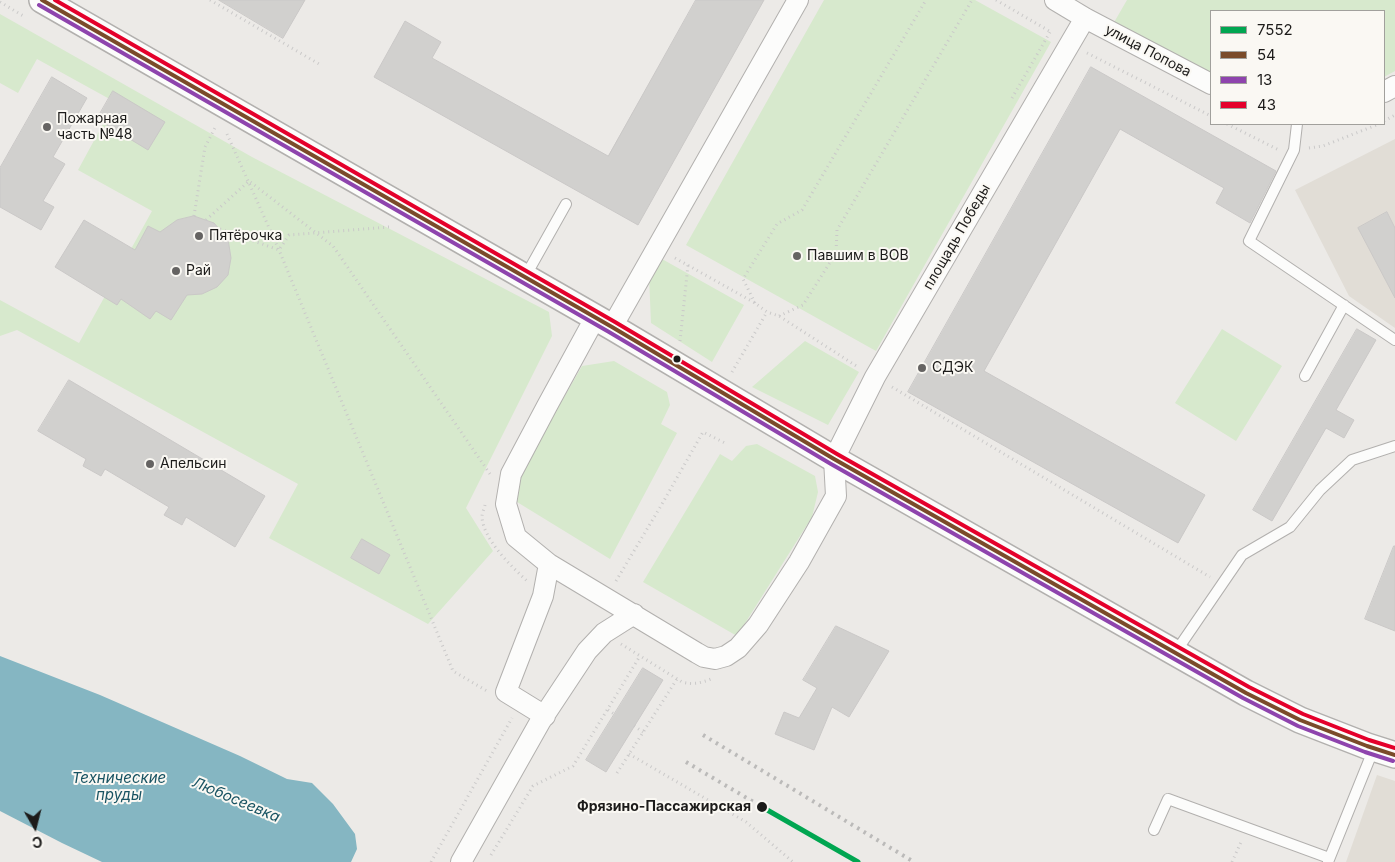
<!DOCTYPE html>
<meta charset="utf-8">
<style>
body{margin:0}
#map{position:relative;width:1395px;height:862px;overflow:hidden;background:#eceae7;font-family:Inter,sans-serif}
canvas{display:block}
.legend{position:absolute;left:1210px;top:10px;width:175px;height:115px;box-sizing:border-box;background:#faf8f3;border:1px solid #a1a09c;margin:0;padding:6px 9px;list-style:none;font-size:15px;color:#1c1b1a}
.legend li{display:flex;align-items:center;gap:10px;height:25px}
.legend b{width:25px;border:1px solid #a1a09c}
.north{position:absolute;left:10px;top:802px;width:50px;height:50px;-webkit-text-stroke:4px #faf8f3;paint-order:stroke;rotate:172deg;font-size:14px;font-weight:700;line-height:20px;text-align:center;color:#1c1b1a}
.north::after{content:'';display:block;margin:auto;width:18px;height:22px;background:#1c1b1a;clip-path:polygon(50% 0,100% 100%,50% 72%,0 100%)}
</style>
<div id="map">
<canvas width="1395" height="862"></canvas>
<ul class="legend">
<li><b style="height:6px;background:#00a651"></b>7552</li>
<li><b style="height:6px;background:#7a4b2a"></b>54</li>
<li><b style="height:6px;background:#8e44ad"></b>13</li>
<li><b style="height:6px;background:#e4002b"></b>43</li>
</ul>
<div class="north">С</div>
</div>
<script>
const ctx = document.querySelector('canvas').getContext('2d');
ctx.lineJoin = 'round';
function fillPath(path, color) {
  ctx.fillStyle = color;
  ctx.fill(path, 'evenodd');
}
function trace(path, color, width, dash) {
  ctx.strokeStyle = color;
  ctx.lineWidth = width;
  ctx.lineCap = dash ? 'butt' : 'round';
  ctx.setLineDash(dash || []);
  ctx.stroke(path);
}
function write(font, color, halo, rows, align = 'center') {
  ctx.font = font + ' Inter,sans-serif';
  ctx.lineWidth = 4;
  ctx.setLineDash([]);
  ctx.textBaseline = 'middle';
  ctx.strokeStyle = halo;
  ctx.fillStyle = color;
  for (const [text, x, y, turn = 0] of rows) {
    ctx.save();
    ctx.translate(x, y);
    ctx.rotate((+turn || 0) * Math.PI / 180);
    ctx.textAlign = isNaN(turn) ? turn : align;
    if (halo) ctx.strokeText(text, 0, 0);
    ctx.fillText(text, 0, 0);
    ctx.restore();
  }
}
const built = new Path2D(`
 M1395 139V328L1349 296 1295 190Z
 M1377 775 1395 781V862H1346Z`);
const green = new Path2D(`
 M824 0H975L1051 42 876 351 686 245Z
 M1127 0H1395V71L1384 77V11H1211V76L1109 31Z
 M0 14 252 157 549 312 552 336 466 508 493 551 428 624 269 538 298 484 17 330 0 336V300L79 343 152 211 78 170 115 102 37 59 18 93 0 83Z
 M662 259 744 305 712 362 651 323 649 276Z
 M1222 329 1282 366 1236 441 1175 403Z
 M805 341 859 372 828 425 752 387Z
 M614 361 667 392 670 405 661 424 677 433 610 559 517 502 522 470 582 366Z
 M757 444 815 476 818 492 812 517 737 636 643 582 720 454 732 461 746 446Z`);
const water = new Path2D(`
 M0 656 100 695 240 756 287 779 312 783 333 804 355 834 357 849 351 862H102L62 843 0 811Z`);
const building = new Path2D(`
 M219 0H305L283 38Z
 M696 0H764L638 225 374 77 405 21 441 42 432 58 608 156Z
 M1091 67 1276 171 1250 223 1216 203 1224 188 1120 129 984 371 1205 495 1178 543 908 392Z
 M52 77 87 98 53 157 65 164 43 201 54 207 41 230 0 207V168Z
 M113 91 165 122 148 150 97 119Z
 M1387 212 1395 228V298L1358 228Z
 M194 216 214 223 228 239 231 258 228 275 217 287 202 294 187 295 171 320 156 311 150 319 121 299 117 305 55 267 84 220 135 250 148 226 160 232 177 220Z
 M1357 329 1376 340 1336 410 1354 420 1344 438 1326 428 1272 521 1253 510Z
 M69 380 265 496 235 547 186 517 182 525 164 515 169 507 105 469 101 476 83 466 86 459 38 431Z
 M362 539 390 555 379 574 351 558Z
 M1394 546H1395V631L1365 619Z
 M836 626 889 651 849 717 832 707 814 750 775 734 784 712 799 718 817 688 803 680Z
 M643 668 663 680 606 772 586 760Z`);
const path = new Path2D(`
 M210 0 319 64
 M996 0 1051 32
 M0 2 25 17
 M1087 53 1211 116
 M1012 98 1050 32
 M1384 121 1395 115
 M1227 124 1279 150
 M227 134 279 250 453 671 487 691
 M1309 148 1323 146 1379 124
 M194 216 205 147 216 126
 M206 220 249 181 333 246 490 474
 M220 229 279 250 289 235 389 227
 M675 258 755 303 767 312 779 316 858 367
 M755 303 743 279 777 224 802 210 926 0
 M779 316 803 305 836 253 837 230 972 0
 M680 341 688 265
 M732 372 767 312
 M892 387 1210 577
 M485 505C484 509 482 513 482 517 483 539 511 566 527 581
 M616 581 662 504 703 432 725 443
 M621 644 682 682C693 685 701 683 711 679
 M608 710 614 714
 M634 726 643 732
 M629 754 746 822 793 862
 M617 773 677 679
 M491 855 533 786 573 766 640 656
 M431 862 512 718
 M1232 862 1241 842`);
const service = new Path2D(`
 M1297 124 1294 150 1249 241 1395 340
 M525 277 566 204
 M1305 376 1344 305
 M1175 653 1242 555 1290 527 1320 490 1352 460 1395 446
 M1154 830 1168 799 1329 858
 M1328 862 1374 748`);
const minor = new Path2D(`
 M1055 0 1085 18 1211 84
 M1384 92 1395 86
 M595 318 547 406 511 474 506 504 516 537 549 564 697 653 704 657 715 659 726 656 738 648 758 625 799 562 836 496 834 459 875 377 1085 18
 M612 327 798 0
 M545 716 506 692 543 596 549 564
 M461 862 540 722 587 651 604 633 634 614`);
const tertiary = new Path2D(`
 M42 0 612 327 834 459 1246 693 1300 720 1367 746 1395 755`);
const rail = new Path2D(`
 M703 735 914 862
 M686 762 762 807`);
const bus1 = new Path2D(`
 M42 0 612 327 834 459 1246 693 1300 720 1367 746 1395 755`);
const bus2 = new Path2D(`
 M39 5 609 332 831 464 1243 698 1298 726 1365 752 1393 761`);
const bus3 = new Path2D(`
 M55 0 615 322 837 454 1249 687 1303 714 1369 740 1395 748`);
const rail1 = new Path2D(`
 M762 807 858 862`);
const markers = [
 [47,127,5,"#656362"],
 [199,236,5,"#656362"],
 [797,256,5,"#656362"],
 [176,271,5,"#656362"],
 [677,359,4.5,"#1c1b1a"],
 [922,368,5,"#656362"],
 [150,464,5,"#656362"],
 [762,807,6,"#1c1b1a"]
];
const streetNames = [
 ["улица Попова",1148,51,28],
 ["площадь Победы",957,237,-60]
];
const poiNames = [
 ["Пожарная",57,119],
 ["часть №48",57,135],
 ["Пятёрочка",209,236],
 ["Павшим в ВОВ",807,256],
 ["Рай",186,271],
 ["СДЭК",932,368],
 ["Апельсин",160,464]
];
const stopNames = [
 ["Фрязино-Пассажирская",751,807]
];
const waterNames = [
 ["Технические",119,778],
 ["пруды",119,795],
 ["Любосеевка",236,800,23]
];
fillPath(built, '#e1ddd6');
fillPath(green, '#d7e9cd');
fillPath(water, '#85b6c2');
fillPath(building, '#d1d0ce');
trace(building, '#cac8c7', 1);
trace(service, '#b2b0ae', 12);
trace(minor, '#b2b0ae', 22);
trace(tertiary, '#b2b0ae', 28);
trace(path, '#cac9c9', 3, [1, 4]);
trace(service, '#fcfcfb', 10);
trace(minor, '#fcfcfb', 20);
trace(tertiary, '#fcfcfb', 25);
trace(rail, '#bbbab9', 4, [2.5, 5]);
trace(bus1, '#7a4b2a', 4);
trace(bus2, '#8e44ad', 4);
trace(bus3, '#e4002b', 4);
trace(rail1, '#00a651', 5);
for (const [x, y, r, color] of markers) {
  const dot = new Path2D();
  dot.arc(x, y, r, 0, 2 * Math.PI);
  ctx.fillStyle = color;
  ctx.fill(dot);
  trace(dot, '#faf8f3', 2);
}
write('14px', '#1c1b1a', '#faf8f3', streetNames);
write('14px', '#1c1b1a', '#faf8f3', poiNames, 'left');
write('bold 14px', '#1c1b1a', '#faf8f3', stopNames, 'right');
write('italic 15px', '#185362', '#faf8f3', waterNames);
</script>
